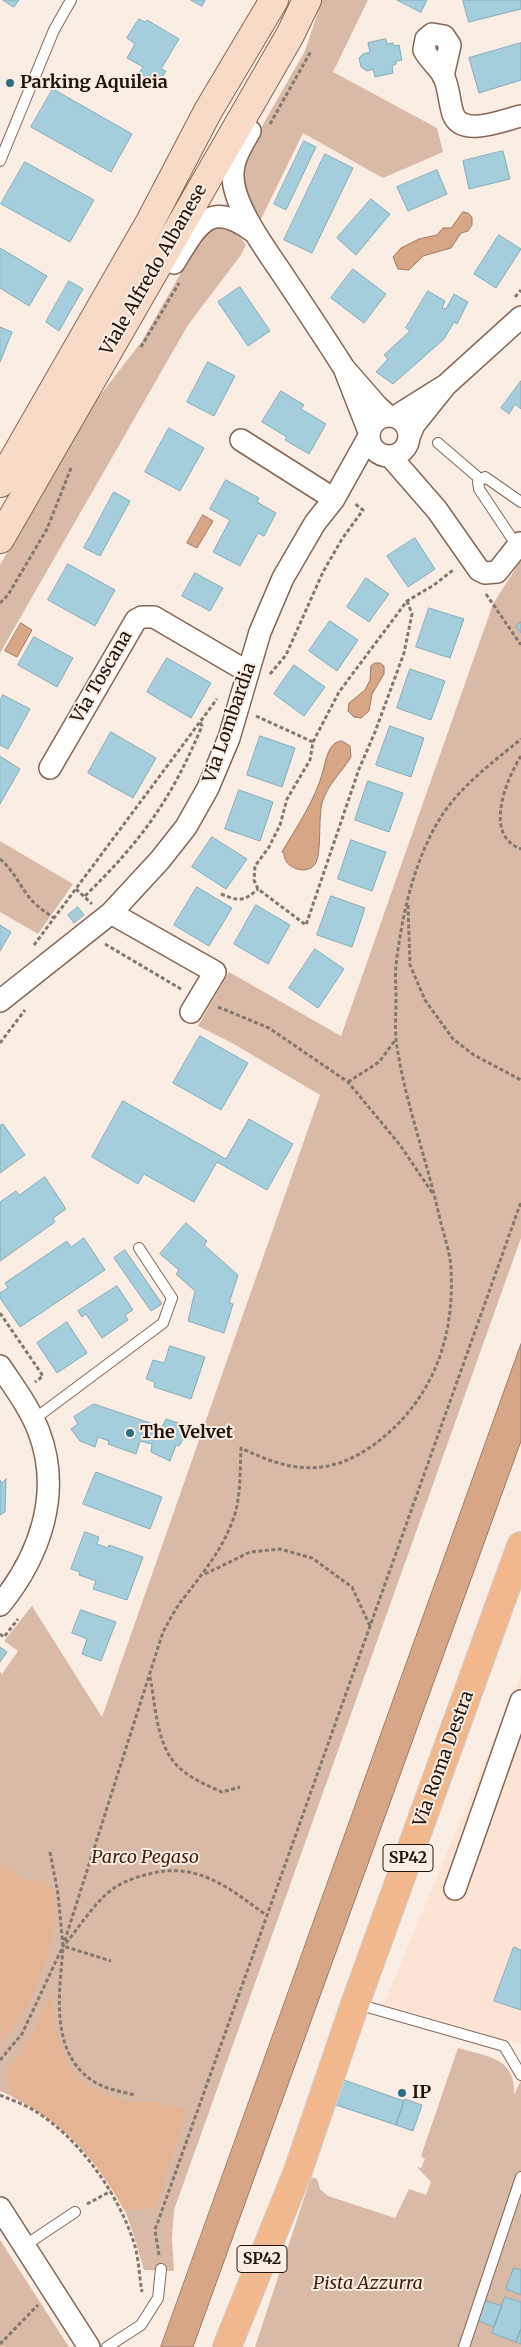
<!DOCTYPE html>
<style>
body{margin:0}
canvas{display:block;background:#faede4}
</style>
<canvas width="521" height="2347"></canvas>
<script>
const ctx = document.querySelector('canvas').getContext('2d');
ctx.lineJoin = 'round';
function fillPath(path, color) {
  ctx.fillStyle = color;
  ctx.fill(path, 'evenodd');
}
function trace(path, color, width, dash) {
  ctx.strokeStyle = color;
  ctx.lineWidth = width;
  ctx.lineCap = dash ? 'butt' : 'round';
  ctx.setLineDash(dash || []);
  ctx.stroke(path);
}
function write(font, color, halo, rows, align = 'center') {
  ctx.font = font + ' Merriweather,serif';
  ctx.lineWidth = 4;
  ctx.setLineDash([]);
  ctx.textBaseline = 'middle';
  ctx.strokeStyle = halo;
  ctx.fillStyle = color;
  for (const [text, x, y, turn = 0] of rows) {
    ctx.save();
    ctx.translate(x, y);
    ctx.rotate((+turn || 0) * Math.PI / 180);
    ctx.textAlign = isNaN(turn) ? turn : align;
    if (halo) ctx.strokeText(text, 0, 0);
    ctx.fillText(text, 0, 0);
    ctx.restore();
  }
}
const built = new Path2D(`
 M521 1675V2044L384 2004Z`);
const green = new Path2D(`
 M322 0H368L333 72 437 128 443 152 383 178 303 133 261 219 247 198 240 168 250 147 305 51Z
 M216 227C231 227 238 233 246 245L241 255 188 325 0 653V565L88 411 142 341 198 243 207 231Z
 M521 560V1238L174 2210 172 2239 174 2271 144 2270C138 2250 133 2230 125 2211 103 2158 52 2114 0 2091V1672L2 1674 18 1651 4 1641 32 1606 102 1717 320 1095 232 1043 198 1026 229 972 341 1036 493 604Z
 M0 841 73 884 38 934 0 912Z
 M458 2048C488 2057 516 2057 514 2095L521 2080V2347H255L311 2177 317 2179 320 2189 328 2196 395 2218 409 2189 426 2195 431 2182 417 2167 421 2168 425 2159 421 2156Z
 M0 2240 69 2347H0Z`);
const forest = new Path2D(`
 M0 1865 9 1866 23 1880 43 1882 52 1888C65 1932 32 2011 0 2043Z
 M52 1989C56 2047 65 2089 131 2102 138 2103 146 2101 153 2102 165 2104 176 2107 187 2109L156 2208 124 2210C97 2160 64 2123 13 2097L7 2072 32 2037Z`);
const water = new Path2D(`
 M463 212 468 213 472 217V225L468 231 461 233 451 248 423 256 409 270 398 269 393 257 401 248 419 239 437 235 443 228H451Z
 M203 515 213 521 197 548 187 543Z
 M21 623 32 630 17 657 5 651Z
 M375 663H380L384 666V674L372 694 369 711 361 718 354 717 348 711 349 703 365 690 370 680 371 666Z
 M342 741 350 746 351 757C342 772 327 785 322 803 318 819 322 855 315 864 310 872 298 871 291 866 286 863 284 858 284 853L282 852C297 826 315 801 323 771 326 760 327 750 335 743Z
 M521 1344V1441L193 2347H161Z`);
const building = new Path2D(`
 M3 0H19L14 7Z
 M191 0H205L202 6Z
 M397 0H427L421 12Z
 M463 0H521V9L469 22Z
 M139 19 145 22 147 20 179 39 161 69 166 71 158 84 139 73 143 67 127 58 135 44 127 38Z
 M386 39 387 44 393 43 394 46 399 45 402 60 396 61V64L392 66 393 73 375 77 373 69 367 71 361 67 359 58 363 54 370 52 368 43Z
 M521 43V80L479 93 469 58Z
 M53 89 132 134 111 172 31 127Z
 M304 141 316 147 286 210 274 204Z
 M503 151 510 179 469 189 463 161Z
 M325 154 353 168 312 253 284 240Z
 M25 162 94 200 70 242 1 204Z
 M437 170 447 194 408 211 397 187Z
 M371 199 390 214 356 255 337 238Z
 M499 235 521 249 496 288 474 274Z
 M0 248 47 276 29 306 0 288Z
 M353 269 386 294 364 323 331 298Z
 M69 281 83 289 59 331 46 322Z
 M240 287 270 331 248 346 218 302Z
 M428 291 445 301 442 308 446 309 454 294 468 302 457 324 454 322 444 339 393 384 376 372 388 359 384 355 410 331 406 328Z
 M0 327 12 332 0 362Z
 M208 362 235 376 214 416 187 402Z
 M521 381V409L515 404 509 414 501 408Z
 M281 391 304 405 301 409 326 424 309 454 285 440 287 437 262 422Z
 M169 428 204 448 180 491 145 472Z
 M226 480 259 498 257 502 276 513 264 536 258 533 240 566 213 552 230 520 210 509Z
 M114 492 130 501 100 556 84 548Z
 M415 538 435 569 408 587 387 556Z
 M68 564 115 590 95 626 48 600Z
 M195 573 223 588 210 611 182 596Z
 M366 578 389 594 369 622 347 607Z
 M429 608 464 619 450 658 416 647Z
 M330 621 358 640 337 671 309 651Z
 M521 622V633L516 626Z
 M34 637 73 658 57 687 18 665Z
 M167 658 211 683 191 718 147 692Z
 M294 665 325 687 304 716 274 694Z
 M410 669 445 681 431 720 397 708Z
 M3 695 30 709 8 749 0 745V701Z
 M390 726 424 738 411 777 376 765Z
 M111 732 156 758 133 798 88 773Z
 M260 736 295 748 282 787 247 775Z
 M0 756 20 769 0 804Z
 M368 781 403 793 389 832 355 820Z
 M239 790 273 802 260 841 225 829Z
 M212 837 247 859 226 889 192 867Z
 M351 840 386 852 372 891 338 879Z
 M197 887 232 908 209 946 174 925Z
 M331 896 365 908 352 947 317 935Z
 M256 905 290 925 268 964 234 944Z
 M78 907 84 915 74 923 68 915Z
 M0 925 11 932 0 951Z
 M315 949 344 969 318 1008 289 988Z
 M200 1036 248 1063 221 1110 173 1083Z
 M123 1101 226 1159 249 1119 293 1144 267 1190 217 1162 194 1202 144 1174 138 1184 92 1157Z
 M3 1124 25 1155 0 1173V1126Z
 M45 1177 66 1209 53 1218 55 1222 0 1261V1202L16 1191 19 1195Z
 M186 1223 207 1241 204 1245 238 1275 229 1303 233 1304 224 1333 188 1321 195 1291 176 1274 179 1270 160 1254Z
 M84 1238 105 1270 20 1327 0 1298V1293L8 1288 5 1283 67 1241 71 1247Z
 M125 1250 162 1304 151 1311 114 1258Z
 M117 1286 133 1310 125 1315 128 1320 102 1338 86 1314 82 1317 78 1311Z
 M67 1322 87 1353 57 1373 37 1343Z
 M170 1346 205 1357 191 1399 154 1387 155 1382 146 1379 153 1360 164 1363Z
 M94 1404 162 1427 166 1419 190 1427 179 1446 176 1445 170 1461 151 1452 152 1444 140 1441 136 1454 108 1444 109 1441 98 1437 95 1447 80 1441 71 1429 78 1424 74 1417Z
 M96 1472 162 1497 150 1529 83 1504Z
 M6 1479 5 1512 0 1515V1480L2 1483Z
 M85 1532 99 1537 97 1544 108 1548 109 1545 143 1557 127 1600 93 1589 96 1581 79 1575 80 1572 71 1569Z
 M81 1610 116 1622 101 1661 82 1654 87 1639 72 1633Z
 M0 1647 7 1652 0 1662Z
 M514 1947 521 1950V2010L494 2001Z
 M344 2080 404 2101 396 2125 336 2105Z
 M405 2099 422 2105 413 2131 396 2125Z
 M514 2268 521 2270V2295L506 2289Z
 M505 2297 521 2302V2329L516 2342 492 2333Z
 M483 2300 502 2306 494 2327 476 2320Z
 M521 2329V2344L516 2342Z`);
const path = new Path2D(`
 M270 124 311 51
 M515 297 521 290
 M141 347 179 283
 M486 594 521 645
 M407 601 412 614 404 653 375 732 359 769 306 925 258 889 254 880 255 866 269 847 280 825 287 799 310 760 313 742 339 692 407 601 434 585 453 570
 M0 603 8 595 47 529 71 468
 M270 674 286 655 323 572 342 539 363 510 354 503
 M256 716 313 742
 M521 756C506 780 483 835 521 849
 M0 859C13 870 19 884 29 897 36 906 45 912 54 918
 M76 889 92 904
 M221 894C238 901 244 902 258 889
 M85 896C142 840 171 800 202 726L200 722
 M408 905 410 965 425 1000 453 1039 474 1055 521 1080
 M105 944 181 989
 M34 945 217 699
 M218 1007 269 1028 348 1082 400 1145 433 1194
 M0 1043 25 1010
 M348 1082 379 1062 396 1039
 M0 1313 43 1376 35 1382
 M205 1574 250 1552 280 1549 312 1558 352 1587 370 1626
 M0 1634 4 1637 18 1619
 M150 1677C155 1702 156 1736 171 1758 182 1775 204 1784 222 1792L240 1787
 M50 1852 58 1894 63 1946 111 1961
 M66 1943C80 1926 93 1905 110 1891 121 1882 136 1877 149 1874 197 1861 229 1888 266 1915
 M63 1949C59 1995 49 2057 98 2084 110 2090 123 2092 135 2095
 M0 2060 22 2034 63 1946 163 1632C169 1621 175 1609 183 1599 203 1573 223 1549 234 1517 241 1496 240 1470 241 1448 290 1472 328 1478 375 1444 432 1401 455 1339 451 1269 450 1251 443 1233 439 1215 426 1157 404 1099 396 1040 395 1026 396 1012 396 998 396 987 395 976 396 965 402 915 413 864 439 820 459 787 492 763 521 739
 M0 2095C11 2100 24 2104 35 2111 79 2138 118 2193 134 2243 139 2258 139 2276 142 2292
 M87 2204 111 2191
 M159 2255 155 2230 521 1202
 M0 2344 38 2305`);
const lane = new Path2D(`
 M0 161 54 30 71 0
 M438 443 480 479
 M521 502 485 477 478 482 479 489 513 540 521 542
 M33 1420 163 1323 172 1298 139 1248
 M357 2004 504 2046 521 2075
 M24 2246 75 2212
 M107 2347 141 2325 158 2298 161 2269
 M464 2347 521 2177`);
const street = new Path2D(`
 M443 76 450 45 444 36 432 34 426 39 424 50C429 60 438 66 443 75 449 86 449 102 453 114 462 138 503 120 521 116
 M250 131C242 145 232 160 233 177 234 208 268 252 285 278 305 308 325 338 344 368
 M174 263C198 224 210 198 255 233
 M446 385 521 317
 M369 436a20 20 0 1 1 40 0a20 20 0 1 1-40 0Z
 M395 417 446 385 414 425 409 437
 M369 432 344 368 377 406 388 416
 M241 440 334 499
 M390 456 437 510 479 570 485 573 497 572 520 543
 M50 768 136 620 142 617H154L248 672
 M111 913 215 972 191 1012
 M0 1001 111 913 160 860 186 827 208 788 229 738 260 632 283 578 315 523 334 499 368 438
 M0 1366C14 1387 30 1408 39 1432 62 1493 40 1556 0 1605
 M455 1889 521 1701
 M0 2208 89 2347`);
const secondary = new Path2D(`
 M0 483 150 222 208 111 274 0
 M0 539 290 35 307 0`);
const primary = new Path2D(`
 M227 2347 298 2171 355 2004 521 1546`);
const markers = [
 [10,83,5,"#2e6e82"],
 [130,1433,5,"#2e6e82"],
 [402,2093,5,"#2e6e82"]
];
const shields = [
 [408,1858,50],
 [262,2259,50]
];
const shieldNames = [
 ["SP42",408,1858],
 ["SP42",262,2259]
];
const poiNames = [
 ["Parking Aquileia",20,83],
 ["The Velvet",140,1433],
 ["IP",412,2093]
];
const streetNames = [
 ["Viale Alfredo Albanese",154,270,-60],
 ["Via Toscana",102,677,-60],
 ["Via Lombardia",230,723,-71],
 ["Via Roma Destra",444,1759,-70]
];
const parkNames = [
 ["Parco Pegaso",145,1858],
 ["Pista Azzurra",368,2284]
];
fillPath(built, '#fce3d3');
fillPath(green, '#d9baa7');
fillPath(forest, '#e5b494');
fillPath(water, '#d6a687');
trace(water, '#9f7a62', 1);
fillPath(building, '#a5cedc');
trace(building, '#84acba', 1);
trace(lane, '#856754', 12);
trace(street, '#856754', 24);
trace(secondary, '#856754', 30);
trace(primary, '#d2d0cf', 30);
trace(path, '#83776e', 3, [4, 2.5]);
trace(lane, '#fff', 10);
trace(street, '#fff', 21);
trace(secondary, '#f8dbc6', 28);
trace(primary, '#f1b88d', 28);
for (const [x, y, r, color] of markers) {
  const dot = new Path2D();
  dot.arc(x, y, r, 0, 2 * Math.PI);
  ctx.fillStyle = color;
  ctx.fill(dot);
  trace(dot, '#faede4', 2);
}
for (const [x, y, w] of shields) {
  const box = new Path2D();
  box.roundRect(x - w / 2, y - 13.5, w, 27, 4);
  ctx.fillStyle = '#faede4';
  ctx.fill(box);
  trace(box, '#20150d', 1);
}
write('bold 16px', '#20150d', null, shieldNames);
write('bold 18px', '#20150d', '#faede4', poiNames, 'left');
write('18px', '#20150d', '#faede4', streetNames);
write('italic 18px', '#412108', '#faede4', parkNames);
</script>
